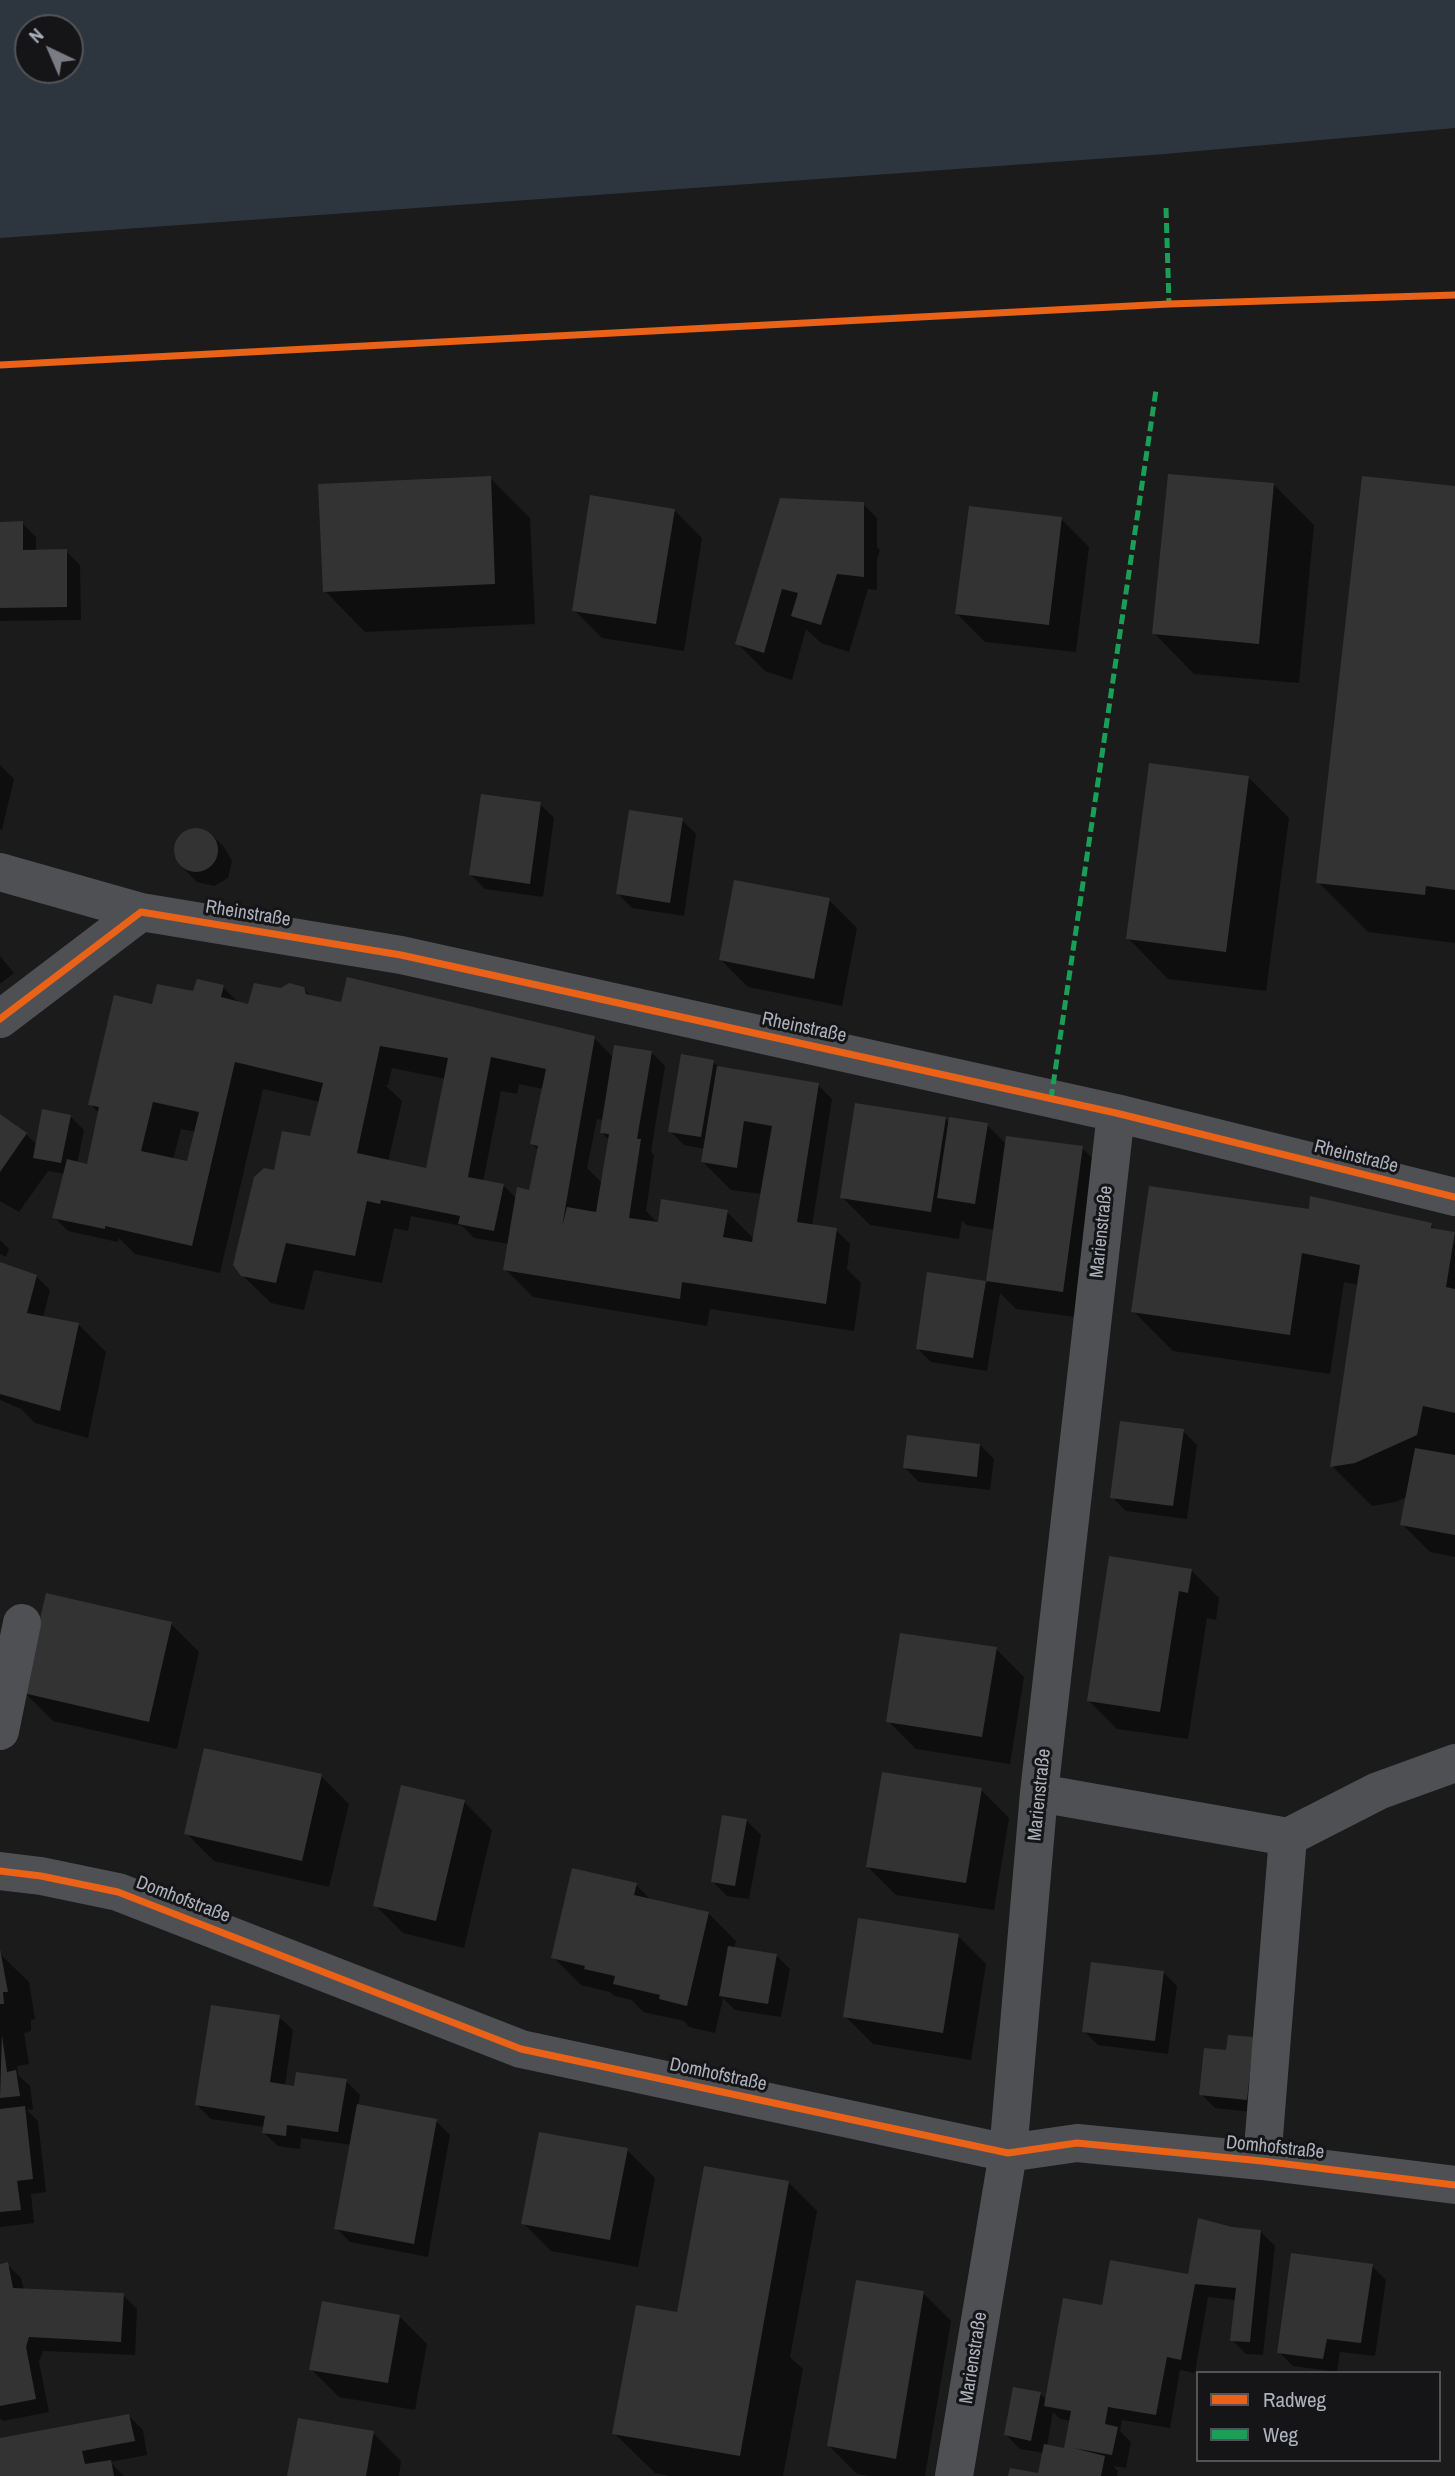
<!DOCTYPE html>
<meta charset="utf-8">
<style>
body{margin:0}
#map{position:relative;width:1455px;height:2476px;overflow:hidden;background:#1b1b1b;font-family:"Archivo Narrow",sans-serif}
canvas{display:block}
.legend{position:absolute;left:1196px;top:2371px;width:245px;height:91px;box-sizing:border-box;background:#151517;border:2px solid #515359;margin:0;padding:9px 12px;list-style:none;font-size:21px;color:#acb1bc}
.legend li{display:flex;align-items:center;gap:14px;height:35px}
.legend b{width:35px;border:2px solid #515359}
.north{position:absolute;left:14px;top:14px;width:70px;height:70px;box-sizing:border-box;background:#151517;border:2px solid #515359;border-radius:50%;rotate:316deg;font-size:19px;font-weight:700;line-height:28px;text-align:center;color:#acb1bc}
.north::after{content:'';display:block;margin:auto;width:24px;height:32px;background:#797c84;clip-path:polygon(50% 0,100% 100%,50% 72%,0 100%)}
</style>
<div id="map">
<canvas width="1455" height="2476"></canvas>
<ul class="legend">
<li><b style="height:9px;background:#ea6118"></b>Radweg</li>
<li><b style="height:9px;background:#1a9f57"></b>Weg</li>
</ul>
<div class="north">N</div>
</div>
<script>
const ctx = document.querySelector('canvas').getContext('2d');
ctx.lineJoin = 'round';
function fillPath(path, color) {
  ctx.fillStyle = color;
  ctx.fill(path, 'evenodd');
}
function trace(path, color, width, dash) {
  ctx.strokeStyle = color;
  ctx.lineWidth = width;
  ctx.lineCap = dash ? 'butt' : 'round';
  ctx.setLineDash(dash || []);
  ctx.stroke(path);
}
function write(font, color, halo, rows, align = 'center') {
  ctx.font = font + ' "Archivo Narrow",sans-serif';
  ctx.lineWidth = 6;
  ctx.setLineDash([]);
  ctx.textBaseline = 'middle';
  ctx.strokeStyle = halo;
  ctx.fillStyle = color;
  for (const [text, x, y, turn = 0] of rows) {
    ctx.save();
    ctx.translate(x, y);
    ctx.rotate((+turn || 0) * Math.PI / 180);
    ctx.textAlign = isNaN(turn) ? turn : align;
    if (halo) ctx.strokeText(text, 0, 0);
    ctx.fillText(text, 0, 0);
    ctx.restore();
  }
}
const water = new Path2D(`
 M0 0H1455V128L1165 154 0 238ZM28 28H70V70H28Z`);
const shadow = new Path2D(`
 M490 478 530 518 535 624 365 632 325 591Z
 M1274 485 1314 525 1299 683 1194 674 1154 633Z
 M1455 488V943L1368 932 1318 882Z
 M781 500 863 504 877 518V547L880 550 877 560V590L868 589 849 652 821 643 806 629 792 680 765 671 737 643Z
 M674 510 702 538 684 651 602 638 574 610Z
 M1061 519 1089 547 1076 652 985 642 957 614Z
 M22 523 36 537V551H66L80 565 81 620 0 621V524Z
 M0 765 14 779 2 830 0 829Z
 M1249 778 1289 818 1266 991 1168 979 1128 938Z
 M540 804 554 818 543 897 485 889 471 875Z
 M682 820 696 834 684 916 632 908 618 894Z
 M192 829 209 832 224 847 232 861 228 878 214 886 197 882 183 868 174 854 178 837Z
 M829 900 857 928 842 1006 748 987 720 959Z
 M0 956 14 973 0 984Z
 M223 987 240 1004 249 1006 281 990 303 988 312 997 342 1004 594 1038 614 1058 651 1052 665 1066 651 1152 654 1155 646 1211 659 1224 727 1212 754 1239 762 1194 731 1190 703 1162 705 1149 684 1145 670 1131 713 1062 720 1068 818 1085 832 1099 812 1226 836 1230 850 1244 847 1269 861 1283 854 1331 710 1309 707 1326 533 1297 505 1269 509 1244 474 1238 462 1226 411 1216 408 1231 394 1228 382 1283 314 1270 304 1310 271 1303 242 1275 275 1172 311 1138 320 1102 263 1089 220 1273 135 1254 119 1238 118 1242 68 1231 54 1217 65 1174 48 1171 19 1212 0 1201V1116L26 1134 37 1145 70 1116 84 1130 77 1164 89 1166 99 1113 90 1104 154 1007ZM392 1068 446 1079 427 1170 388 1162 402 1101 385 1085H388ZM519 1084 543 1089 532 1144 539 1151 530 1192 517 1199 503 1185 483 1182 501 1091 517 1094ZM597 1119 604 1120 602 1133 609 1140 603 1184 587 1168ZM181 1129 196 1132 188 1163 173 1160Z
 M946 1119 950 1124 987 1125 1006 1144 1082 1148 1110 1176 1090 1319 1016 1309 1000 1293 987 1371 931 1362 917 1348 929 1274 987 1283 995 1230 966 1225 962 1220 959 1239 870 1225 842 1197Z
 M1310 1211 1431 1225 1437 1231 1455 1234V1557L1430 1552 1402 1524 1407 1497 1395 1502 1372 1506 1332 1466 1358 1285 1344 1282 1330 1374 1173 1351 1133 1311Z
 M0 1240 9 1249 6 1257 0 1254Z
 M0 1264 36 1276 50 1290 43 1318 78 1324 106 1352 88 1438 35 1423 21 1409 0 1400Z
 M1183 1431 1197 1445 1187 1519 1126 1511 1112 1497Z
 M980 1445 994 1459 990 1490 919 1482 905 1468Z
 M1191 1570 1219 1598 1216 1620 1207 1618 1188 1739 1117 1729 1089 1701Z
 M171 1624 199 1652 177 1749 53 1721 25 1693Z
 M996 1649 1024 1677 1010 1764 916 1749 888 1721Z
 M321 1776 349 1804 329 1887 214 1861 186 1833Z
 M981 1790 1009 1818 994 1910 896 1895 868 1867Z
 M464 1802 492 1830 464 1948 403 1933 375 1905Z
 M747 1821 761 1835 749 1899 727 1896 713 1882Z
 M636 1885 652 1901 708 1913 736 1941 734 1949 776 1955 790 1969 781 2017 735 2010 723 1998 715 2033 689 2027 684 2021 643 2012 632 2000 614 1996 610 1992 581 1985 553 1957Z
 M958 1936 986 1964 971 2060 873 2044 845 2016Z
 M0 1954 29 1982 35 2019 31 2020V2031L24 2033 29 2064 17 2066 18 2075 30 2086 33 2109 27 2110 38 2121 46 2192 31 2194 34 2223 0 2227Z
 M1163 1972 1177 1986 1168 2054 1098 2045 1084 2031Z
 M279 2017 293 2030 285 2086 295 2088 346 2081 360 2095 358 2106 436 2121 450 2135 428 2257 350 2242 336 2228 352 2145 301 2138 300 2149 278 2146 264 2133 265 2127 211 2119 197 2105Z
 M1253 2039 1260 2113 1215 2108 1201 2094 1228 2052Z
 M627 2150 655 2178 638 2267 551 2251 523 2223Z
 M789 2183 817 2211 790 2357 803 2369 783 2476H670L655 2473 614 2433 679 2314Z
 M1232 2229 1261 2232 1275 2246 1263 2355 1246 2354 1232 2340 1236 2300 1208 2297 1195 2373 1180 2370 1170 2428 1122 2420 1120 2431 1131 2442 1126 2468 1113 2466 1118 2471 1117 2476H1010L1040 2475 1044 2453 1020 2449 1006 2435 1040 2394 1047 2400 1103 2307 1189 2276ZM1053 2412 1060 2419 1071 2421 1065 2450 1047 2446Z
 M7 2264 21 2278 24 2290 123 2295 137 2309 135 2355 43 2351 39 2362 49 2412 3 2421 0 2418V2265Z
 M1372 2266 1386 2280 1375 2356 1340 2352 1337 2372 1293 2366 1279 2352Z
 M923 2293 951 2321 925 2476H870L857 2474 829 2446Z
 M399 2316 427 2344 415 2410 339 2397 311 2369Z
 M129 2416 143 2430 147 2455 110 2462 124 2476H1L0 2440Z
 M373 2433 401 2461 399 2476H289Z`);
const building = new Path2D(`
 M1168 474 1274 483 1259 644 1152 634Z
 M491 476 495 584 323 592 318 484Z
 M1362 476 1455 486V890L1426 886 1425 895 1316 883Z
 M590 495 675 509 656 624 572 611Z
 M780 498 864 502V577L837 574 821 625 791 616 798 593 782 589 764 653 735 644Z
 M969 506 1062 517 1049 625 955 614Z
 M23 521V550L67 549V607L0 608V522Z
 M1149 763 1249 776 1226 952 1126 939Z
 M481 794 541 802 530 884 469 875Z
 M629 810 683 818 670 903 616 894Z
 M174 850a22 22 0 1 1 44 0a22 22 0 1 1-44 0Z
 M734 880 830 898 814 979 719 960Z
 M347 977 595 1036 562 1227 567 1207 596 1212 609 1134 600 1133 614 1045 652 1051 637 1139H641L629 1218 658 1222 661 1199 728 1210 723 1237 752 1242 772 1126 744 1121 737 1168 701 1162 717 1066 819 1083 797 1222 837 1228 826 1304 682 1282 680 1299 503 1270 517 1187 529 1190 538 1146 530 1144 546 1069 491 1057 468 1177 504 1184 494 1231 458 1224 460 1216 381 1200 380 1204 367 1201 355 1256 286 1243 276 1283 241 1276 233 1265 254 1177 264 1168 274 1170 282 1131 310 1136 323 1083 235 1062 192 1246 105 1226V1229L52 1218 67 1159 87 1164 99 1107 88 1105 114 995 152 1004 157 984 193 991 197 979 224 985 221 997 248 1004 254 983 281 988 289 983 304 987 306 994 341 1002ZM380 1046 448 1058 426 1168 357 1153ZM153 1102 199 1112 187 1161 141 1151Z
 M681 1054 714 1060 701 1137 668 1132Z
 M855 1103 946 1117 931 1212 840 1198Z
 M42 1109 71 1115 61 1163 33 1158Z
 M0 1114 27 1133 0 1172Z
 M949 1117 988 1123 975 1204 937 1198Z
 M1006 1136 1083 1146 1063 1292 986 1281Z
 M1149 1186 1309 1209 1310 1196 1432 1223 1431 1228 1455 1232 1446 1287 1455 1289V1413L1423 1406 1417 1435 1355 1463 1330 1467 1360 1265 1302 1253 1290 1335 1131 1312Z
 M0 1262 37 1275 27 1313 79 1323 60 1411 0 1394Z
 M927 1272 986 1281 973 1358 916 1349Z
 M1120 1421 1184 1429 1173 1506 1110 1498Z
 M907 1435 980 1444 977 1477 903 1468Z
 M1415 1448 1455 1455V1535L1400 1525Z
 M1109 1556 1192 1569 1188 1593 1179 1591 1160 1712 1087 1701Z
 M46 1593 172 1622 149 1722 23 1693Z
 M900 1633 997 1647 982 1737 886 1722Z
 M204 1748 322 1774 302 1861 184 1834Z
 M882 1772 982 1788 966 1883 866 1867Z
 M401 1785 465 1800 436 1921 373 1906Z
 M722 1815 747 1819 735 1886 711 1882Z
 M572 1868 637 1883 634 1895 709 1912 687 2006 659 1999 660 1995 613 1984 615 1976 584 1969 585 1966 551 1958Z
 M858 1918 959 1934 943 2033 843 2017Z
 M728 1946 777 1954 768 2004 719 1996Z
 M0 1949 8 1992H3L4 2004H0Z
 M1091 1962 1164 1971 1155 2041 1082 2032Z
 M211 2005 280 2015 270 2082 294 2086 296 2072 347 2079 338 2132 287 2125 286 2136 262 2133 265 2116 195 2105Z
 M2 2035 7 2072 16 2070 20 2096 0 2098Z
 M1228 2035 1254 2037 1247 2100 1199 2095 1204 2048 1226 2050Z
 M357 2104 437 2119 414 2244 334 2229Z
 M25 2106 33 2179 17 2181 21 2210 0 2212V2109Z
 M539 2132 628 2148 610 2240 521 2224Z
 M704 2166 789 2181 740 2456 612 2434 636 2305 677 2312Z
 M1198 2218 1232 2227 1261 2230 1250 2342 1230 2341 1236 2288 1195 2284 1181 2360 1167 2357 1156 2415 1108 2407 1105 2424 1118 2427 1112 2455 1073 2448 1105 2456 1101 2476H1008L1010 2468 1038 2473 1044 2444 1064 2448 1071 2411 1044 2406 1063 2298 1102 2305 1110 2260 1188 2274Z
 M1291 2253 1373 2264 1361 2343 1327 2339 1323 2359 1277 2353Z
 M8 2262 13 2288 124 2293 121 2342 29 2337 26 2347 36 2399 0 2406V2264Z
 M856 2280 924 2291 896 2459 827 2446Z
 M322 2301 400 2315 388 2383 309 2370Z
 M1013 2387 1041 2392 1031 2441 1004 2435Z
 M129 2414 135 2441 82 2451 85 2464 111 2460 114 2476H0V2438Z
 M298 2418 374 2431 366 2476H287Z`);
const minor = new Path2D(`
 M0 872 141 912 401 955 1116 1113 1455 1197
 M0 1019 141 912
 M0 1731 22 1623
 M1039 1793 1288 1837 1262 2161
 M1288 1837 1378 1791 1455 1763
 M0 1871 41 1876 118 1892 521 2049 1008 2153 1077 2143 1262 2161 1455 2185
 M954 2476 1008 2153 1039 1793 1116 1113`);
const quiet = new Path2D(`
 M1166 208 1169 304
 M1051 1099 1156 390`);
const cycleway = new Path2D(`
 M0 365 1169 304 1455 295
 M0 1019 141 912 401 955 1116 1113 1455 1197
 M0 1871 41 1876 118 1892 521 2049 1008 2153 1077 2143 1262 2161 1455 2185`);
const streetNames = [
 ["Rheinstraße",248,914,9],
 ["Rheinstraße",804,1028,12],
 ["Rheinstraße",1356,1157,14],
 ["Marienstraße",1102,1232,-84],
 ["Marienstraße",1040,1795,-84],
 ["Domhofstraße",183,1900,21],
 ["Domhofstraße",718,2075,12],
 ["Domhofstraße",1275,2148,6],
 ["Marienstraße",974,2358,-81]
];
fillPath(water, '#2d363e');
fillPath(shadow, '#0007');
fillPath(building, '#333');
trace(minor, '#4f5054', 38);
trace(quiet, '#1a9f57', 5, [10, 5]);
trace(cycleway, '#ea6118', 7);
write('19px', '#acb1bc', '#151517', streetNames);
</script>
